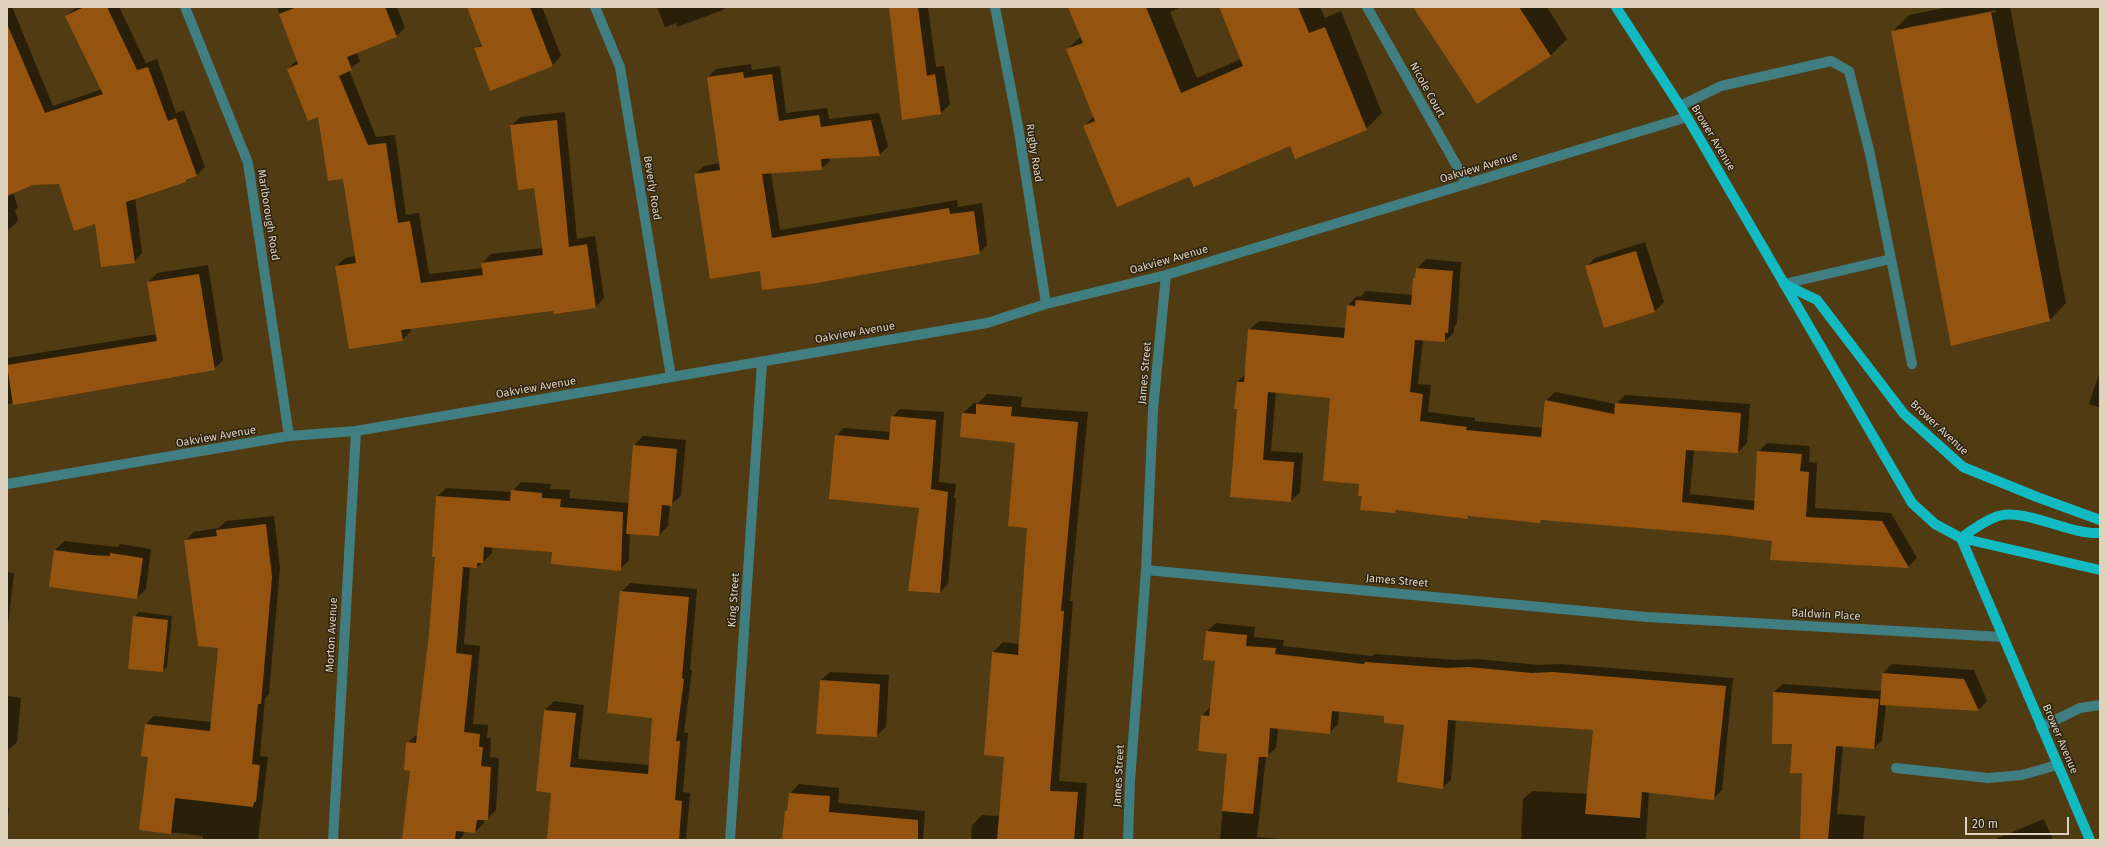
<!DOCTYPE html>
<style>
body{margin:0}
#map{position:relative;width:2107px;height:847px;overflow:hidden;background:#503b12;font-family:"Fira Sans",sans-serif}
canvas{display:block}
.frame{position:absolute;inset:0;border:8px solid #dfd2bd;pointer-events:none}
.scale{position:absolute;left:1965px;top:817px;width:104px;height:18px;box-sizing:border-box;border:2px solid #dfd2bd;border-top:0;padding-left:5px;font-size:12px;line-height:14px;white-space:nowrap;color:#dfd2bd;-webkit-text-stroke:3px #2e2413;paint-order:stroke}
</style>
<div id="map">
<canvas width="2107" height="847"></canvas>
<div class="frame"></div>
<div class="scale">20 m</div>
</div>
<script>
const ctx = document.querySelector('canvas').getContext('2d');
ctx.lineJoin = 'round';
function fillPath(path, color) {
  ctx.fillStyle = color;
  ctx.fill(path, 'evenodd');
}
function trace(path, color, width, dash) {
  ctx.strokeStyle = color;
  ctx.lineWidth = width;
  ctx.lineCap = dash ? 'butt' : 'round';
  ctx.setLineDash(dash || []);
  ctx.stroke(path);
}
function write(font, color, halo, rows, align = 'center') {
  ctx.font = font + ' "Fira Sans",sans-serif';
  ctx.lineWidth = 3;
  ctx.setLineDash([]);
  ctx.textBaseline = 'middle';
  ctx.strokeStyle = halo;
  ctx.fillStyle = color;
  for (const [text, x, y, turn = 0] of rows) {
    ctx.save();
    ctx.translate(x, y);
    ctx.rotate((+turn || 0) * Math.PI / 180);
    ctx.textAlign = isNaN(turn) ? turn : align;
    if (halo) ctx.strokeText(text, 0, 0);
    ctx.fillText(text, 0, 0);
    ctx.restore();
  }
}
const shadow = new Path2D(`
 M7 7H12L53 106 102 89 66 16 77 7H119L146 63 157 59 176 113 184 110 205 167 197 175 186 181 135 198 142 253 134 262 59 183 33 184 13 192 18 208 15 210 18 221 7 231Z
 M277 7H397L405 28 396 36 356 52 360 61 349 70 376 137 395 135 406 215 419 213 429 274 483 268 482 263 491 254 543 248 535 187 511 126 520 117 565 112 577 239 595 236 604 298 596 307 554 309 410 328 411 331 402 340 336 267 345 258 356 256 344 178 319 115 288 69 297 60Z
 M468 7H542L561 56 553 65 490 89 475 49 482 43Z
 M657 7H726L723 10 677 27 676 23 665 27Z
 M892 7H928L936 67 944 66 950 104 941 113Z
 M1069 7H1181L1170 12 1197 78 1241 59 1220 7H1320L1325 18 1341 11 1382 113 1366 129 1291 145 1189 176 1084 127 1094 116 1067 50 1081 36Z
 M1414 7H1547L1567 39 1551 55 1477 103Z
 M1950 7H2010L2066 303 2050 320 1892 32 1909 15ZM1996 10V12L1910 29V27Z
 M751 64 752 70 780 66 786 113 827 108 829 119 879 113 888 146 880 155 829 158 830 161 821 169 771 173 780 230 957 200 958 207 982 203 987 245 979 253 761 270 696 174 704 166 720 163 708 77 716 69Z
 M1645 242 1664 302 1655 311 1586 267 1595 258Z
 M1426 259 1461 262 1457 323 1454 327V332L1445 341 1423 340 1418 384 1431 385 1428 412 1475 418V421L1543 428 1546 401 1555 392 1616 404 1625 395 1750 404 1747 443 1738 452 1694 449 1690 494 1755 501 1758 452 1767 443 1810 446 1809 462 1817 463 1815 508 1891 513 1917 558 1908 567 1773 540 1724 534 1543 519 1540 522 1470 516 1467 518 1398 509 1395 512 1363 496 1331 397 1276 391 1271 451 1303 453 1300 492 1291 501 1231 496 1238 408 1237 382 1246 374 1249 330 1259 321 1346 328 1348 305 1357 296 1360 297 1366 291 1413 295 1417 269Z
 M208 265 223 360 214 369 143 381 140 383 7 404V358L157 334 148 283 157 273Z
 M2100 371V408L2089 404Z
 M987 394 1022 397 1021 407 1088 412 1070 601H1073L1059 781 1087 783 1083 840H971L972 825 982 815 998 816 1000 814 1005 756 993 652 1003 642 1019 644 1028 527 1016 442 963 413 974 403H978Z
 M900 409 944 412 939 482 956 484 954 498H956L948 584 940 592 920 507 836 436 844 428 891 432 892 417Z
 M643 436 686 440 681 496 670 505 668 526 659 535 630 533 629 560 620 569 553 551 492 547V553L483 562 477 567 470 566 464 644 480 646 473 724 488 725 487 738H491L490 757 499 758 496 810 487 819H484V823L475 832 464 831 463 836 459 840H403L411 770 407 743 418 734 430 633 436 556 437 497 446 488 512 492 521 482 551 484 550 489 570 490 569 498 629 503 634 445Z
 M274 516 280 568 269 694 265 698 260 756 268 757 258 840H203V836L141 829 149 756 146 724 154 716 212 722 219 647 185 541 194 532 219 528 226 521Z
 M64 541 118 547 120 544 151 549 146 589 137 598 50 586 55 550Z
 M7 572 14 573 7 634Z
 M630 583 697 589 690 670H692L684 733H688L683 792 690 793 686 840H548L552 792 537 790 545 710 554 701 584 705 578 759 650 765 653 717 621 592Z
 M139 612 172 616 167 667 162 671 134 617Z
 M1216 623 1255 627 1254 637 1284 640 1283 646 1372 656 1374 654 1457 660 1477 659 1540 665 1561 664 1733 678 1722 790 1713 799 1649 792 1646 840H1521L1523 799 1532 791 1588 794 1594 729 1456 720 1451 780 1442 788 1405 724 1385 715 1339 711 1338 724 1330 732 1278 728 1276 748 1266 756 1257 837 1296 840H1220L1228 753 1202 716 1210 707 1216 660 1207 631Z
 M1892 664 1974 670 1987 701 1978 710 1886 705 1882 740 1874 748 1843 745 1837 814 1865 816 1863 840H1801L1803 773 1774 692 1783 684 1882 691 1883 673Z
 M830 672 889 675 886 727 876 736 820 681Z
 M7 696 21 698 17 742 7 751Z
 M799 784 839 788 838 803 925 811 923 840H783L786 811 788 808 790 794Z
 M7 807 9 808 7 832Z
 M2044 819 2053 840H1993Z`);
const building = new Path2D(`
 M84 7H107L137 70 148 67 168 121 176 118 197 176 186 180V182L126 202 135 263 101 267 95 224 74 231 59 184 33 185 7 196V24L45 113 103 94 65 16Z
 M297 7H385L397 37 347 57 352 70 339 76 368 145 386 143 398 223 410 221 421 283 483 275 481 263 543 255 534 188 518 190 510 125 557 120 569 247 587 244 596 308 554 314 553 311 401 330 403 341 349 349 335 266 356 263 343 179 328 181 318 117 308 121 287 69 298 64 279 14Z
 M467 7H530L553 66 490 91 474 48 482 46Z
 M889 7H918L927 76 935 74 941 114 902 120Z
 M1068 7H1146L1181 93 1243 66 1219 7H1298L1309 33 1325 27 1367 130 1295 159 1290 146 1194 187 1189 177 1117 207 1083 126 1095 121 1066 49 1083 43Z
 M1413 7H1519L1551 56 1477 104Z
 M1991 12 2050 321 1951 346 1891 31Z
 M743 72 744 78 772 74 779 121 819 115 821 127 871 120 880 156 821 159 822 170 762 174 772 238 949 208 950 214 974 211 980 254 811 284 762 290 760 271 710 279 694 174 720 170 707 77Z
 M1636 251 1655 312 1604 328 1585 266Z
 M1416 268 1453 271 1448 333H1445V342L1415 340 1410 392 1423 394 1420 421 1467 427 1466 430 1541 437 1545 400 1614 414 1615 403 1741 413 1738 453 1686 450 1682 502 1754 510 1757 451 1802 454 1800 471 1809 472 1806 517 1882 521 1909 568 1770 560 1772 541 1724 535 1541 520 1540 523 1468 516V519L1396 510 1395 513 1360 510 1362 496H1358L1359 484 1323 481 1330 398 1268 392 1263 460 1294 462 1291 502 1230 497 1237 409H1234L1237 382H1244L1248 329 1344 338 1347 305 1355 306 1356 300 1411 305 1413 278H1415Z
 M199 274 215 370 13 405 7 365 157 341 147 282Z
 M976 404 1012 407 1011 416 1078 422 1061 611H1064L1050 791 1078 792 1074 840H997L1004 757 984 755 992 652 1018 655 1027 528 1008 526 1015 443 960 437 962 413 976 414Z
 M891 416 936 420 931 489 948 492 940 593 908 591 919 508 829 499 835 435 889 440Z
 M633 445 677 449 672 506 662 505 659 536 626 534Z
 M511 490 542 493V498L561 499 560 507 623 512 621 571 551 564 552 552 484 547 483 563H477V568L463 567 456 653 472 655 464 732 480 734 479 747H483L481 766 491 767 488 820H477L475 833 456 831 455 840H402L410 771 404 770 406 742 416 743 429 633 435 557H432L436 496 510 501Z
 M266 524 272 577 261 704H258L252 764 260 765 256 802H254L253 807 175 798 171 834 139 830 148 757 141 756 145 724 210 731 218 648 198 646 184 540 217 536 216 530Z
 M54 550 91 555 110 556V553L143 558 137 599 49 587Z
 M620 591 689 597 682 678 684 679 676 741H680L675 800 682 801 679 840H547L551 793 536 791 544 710 576 713 570 767 648 774 652 718 607 713Z
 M133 616 168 620 163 672 128 669Z
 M1206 631 1247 635 1246 646 1276 648 1275 654 1364 664 1365 662 1448 668 1468 667 1532 673 1552 672 1726 686 1714 800 1642 792 1640 818 1585 814 1593 730 1448 720 1443 789 1397 782 1404 725 1384 723V716L1332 711 1330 734 1270 728 1268 757H1259L1253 814 1222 811 1227 754 1198 751 1201 715 1209 716 1215 661 1203 660Z
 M1882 673 1964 679 1979 711 1880 705Z
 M820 680 880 684 877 737 816 734Z
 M1773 692 1879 699 1874 749 1836 746 1828 840H1800L1802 773H1790L1792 744H1772Z
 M789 793 830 796 829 812 918 820V840H782L785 810 787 811Z`);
const minor = new Path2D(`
 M185 7 248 163 289 436
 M595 7 620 67 671 377
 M995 7 1018 126 1046 304
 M1367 7 1467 184
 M1680 106 1721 86 1831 61 1849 71 1870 154 1912 364
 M1784 284 1891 259
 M7 484 289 436 356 431 987 323 1046 304 1166 275 1687 117
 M1146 570 1647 617 2003 637
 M2041 727 2080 708 2100 705
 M1896 768 1988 778 2022 775 2057 765
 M333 840 356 431
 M730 840 762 362
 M1128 840 1130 781 1146 570 1153 410 1166 275`);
const major = new Path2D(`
 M1616 7 1687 117 1912 503 1935 524 1961 538 2100 570
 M1784 284 1817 300 1904 414 1963 467 2037 497 2100 520
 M1961 538 2090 840
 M1961 538C1973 529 1984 521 1998 516 2026 508 2069 535 2100 533`);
const streetNames = [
 ["Nicole Court",1427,90,61],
 ["Brower Avenue",1713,138,59],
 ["Rugby Road",1034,153,81],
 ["Oakview Avenue",1479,168,-17],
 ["Beverly Road",652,188,81],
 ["Marlborough Road",268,215,81],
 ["Oakview Avenue",1169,260,-16],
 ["Oakview Avenue",855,333,-10],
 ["James Street",1145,373,-85],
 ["Oakview Avenue",536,388,-10],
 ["Brower Avenue",1939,428,43],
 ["Oakview Avenue",216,437,-10],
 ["James Street",1397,581,5],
 ["King Street",734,600,-86],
 ["Baldwin Place",1826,615,3],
 ["Morton Avenue",332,635,-87],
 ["Brower Avenue",2060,739,67],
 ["James Street",1119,776,-87]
];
fillPath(shadow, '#0007');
fillPath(building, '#945410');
trace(minor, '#417e81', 10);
trace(major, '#12bac2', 10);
write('11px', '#dfd2bd', '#2e2413', streetNames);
</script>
